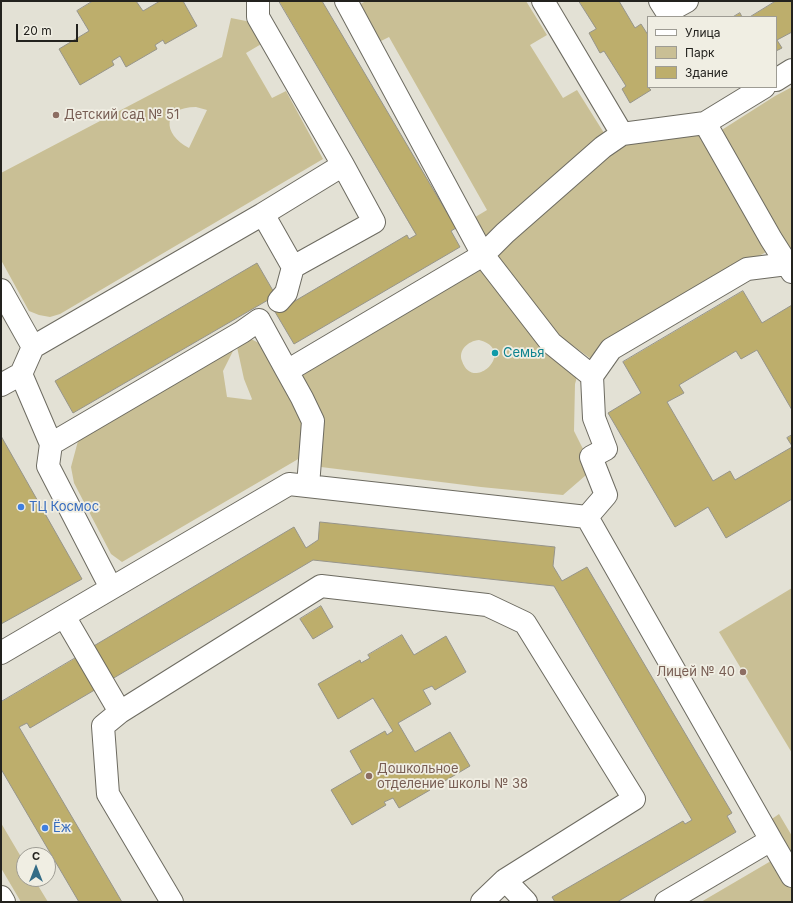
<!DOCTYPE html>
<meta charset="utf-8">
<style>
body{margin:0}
#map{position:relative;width:793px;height:903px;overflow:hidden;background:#e3e1d5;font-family:Inter,sans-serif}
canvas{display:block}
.frame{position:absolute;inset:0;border:2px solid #23221e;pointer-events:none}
.legend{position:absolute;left:647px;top:16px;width:130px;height:72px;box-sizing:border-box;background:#f0eee3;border:1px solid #9e9c94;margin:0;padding:5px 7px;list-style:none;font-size:12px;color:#23221e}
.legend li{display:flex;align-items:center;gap:8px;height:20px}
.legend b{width:20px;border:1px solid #9e9c94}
.north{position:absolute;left:16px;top:847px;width:40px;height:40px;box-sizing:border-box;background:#f0eee3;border:1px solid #9e9c94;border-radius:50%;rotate:0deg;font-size:11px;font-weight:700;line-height:16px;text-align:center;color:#23221e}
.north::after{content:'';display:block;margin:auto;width:14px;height:18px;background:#346c86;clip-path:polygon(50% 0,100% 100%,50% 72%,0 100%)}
.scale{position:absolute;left:16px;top:24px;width:62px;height:18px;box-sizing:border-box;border:2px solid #23221e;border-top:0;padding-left:5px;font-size:12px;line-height:14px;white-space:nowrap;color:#23221e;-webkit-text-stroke:3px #f0eee3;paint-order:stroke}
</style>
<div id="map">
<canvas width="793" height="903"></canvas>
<div class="frame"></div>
<ul class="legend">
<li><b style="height:5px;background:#fff"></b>Улица</li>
<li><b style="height:11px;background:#c9bf95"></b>Парк</li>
<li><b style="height:11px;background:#bdae6c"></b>Здание</li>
</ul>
<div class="north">С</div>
<div class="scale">20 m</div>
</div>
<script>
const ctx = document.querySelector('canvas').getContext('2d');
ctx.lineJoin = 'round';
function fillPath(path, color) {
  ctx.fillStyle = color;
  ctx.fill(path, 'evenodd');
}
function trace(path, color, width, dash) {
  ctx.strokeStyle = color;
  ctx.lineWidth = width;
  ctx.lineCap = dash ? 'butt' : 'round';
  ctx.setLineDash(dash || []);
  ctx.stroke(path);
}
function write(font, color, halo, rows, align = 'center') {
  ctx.font = font + ' Inter,sans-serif';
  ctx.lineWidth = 3.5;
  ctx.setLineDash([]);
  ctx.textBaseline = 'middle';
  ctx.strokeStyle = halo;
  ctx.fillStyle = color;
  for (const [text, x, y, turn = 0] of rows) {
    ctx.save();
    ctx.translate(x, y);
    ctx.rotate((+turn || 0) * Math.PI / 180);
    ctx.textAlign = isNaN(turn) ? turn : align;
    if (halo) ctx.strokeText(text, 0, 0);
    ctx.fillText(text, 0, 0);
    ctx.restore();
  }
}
const green = new Path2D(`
 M366 1H526L547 35 530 45 563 98 577 90 604 133 601 138 484 240 472 219 487 210 389 37 377 43 357 6Z
 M231 18 251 22 263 43 246 53 272 98 286 91 323 159 60 314 50 317 39 315 29 311 1 260V173L222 57ZM196 107 207 110 189 148C162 134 162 107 196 107Z
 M792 87V263L717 133 775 96Z
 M697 132 766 252 608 342 594 361 561 337 495 257 615 148 626 140Z
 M486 264 579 370 575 384 574 431 593 469 563 495 481 487 313 466 298 378 474 273ZM479 340C518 350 473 394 462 361 458 350 468 341 479 340Z
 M247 337 259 343 304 423 300 458 122 562 111 554 74 483 71 467 78 441ZM235 347H237L244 379 252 399 251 400 227 397 223 371Z
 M792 588V753L719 632Z
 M779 814 792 836V867L769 821Z
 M1 823 24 862V879H34L48 902H21L1 868Z
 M776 858 792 885V902H701Z`);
const building = new Path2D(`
 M93 1H136L143 11 160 1H183L197 26 165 44 163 40 155 45 157 49 126 67 120 56 112 61 114 65 80 85 59 49 89 31 77 11Z
 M279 1H322L456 228 451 231 460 247 294 344 268 300 73 413 55 381 257 263 283 308 407 235 409 239 416 235Z
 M579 1H619L635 28 641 24 648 35V87L651 90 630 103 622 89 626 86 604 51 600 53 589 33 596 29Z
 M776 1H792V32L777 40 782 48 776 51V17H750Z
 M740 13 742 17H733Z
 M743 291 762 323 792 305V410L757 350 741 359 736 351 679 385 684 393 667 402 713 481 730 471 735 480 792 447V499L726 538 708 507 675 527 608 413 641 393 623 362Z
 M792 435V446L787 438Z
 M1 436 82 579 1 624Z
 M320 522 555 547 553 566 562 581 587 567 732 813 727 816 736 832 617 902H555L552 897 683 821 685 824 692 820 554 586 313 560 112 679 92 647 294 527 306 548 318 540Z
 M321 606 333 627 313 639 300 619Z
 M402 635 414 655 446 636 466 672 435 690 432 686 423 690 431 704 398 723 415 752 450 732 470 766 438 785 436 781 427 786 430 790 399 808 393 798 384 802 386 805 352 825 331 790 362 772 350 751 385 731 387 735 393 731 373 698 338 719 318 684 360 660 361 663 370 658 368 655Z
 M79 656 98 688 30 728 27 723 19 727 122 902H79L1 769V702Z`);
const minor = new Path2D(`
 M543 1 622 134 705 123 764 87
 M660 1 667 12 687 1
 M776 80 792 70
 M705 123 771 239 792 272
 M263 214 343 165
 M1 290 33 347
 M279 301 286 293 293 267
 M287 371 302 398 313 421 308 486
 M21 374 51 444 48 466 111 588
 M592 376 551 343 483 255 505 233 603 147 622 134
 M1 385 21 374 33 347 263 214 293 267 374 222 343 165 258 17V1
 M51 444 242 332 259 320 287 371 483 255 346 1
 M587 517 606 495 591 457 606 449 594 418 592 376 611 349 747 269 787 264
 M64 616 120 712
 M1 653 289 484 587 517 771 840 666 902
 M771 840 792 876
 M505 880 526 902
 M1 897 4 902
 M172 902 108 794 103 726 120 712 321 586 487 605 525 623 634 799 505 880 482 902`);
const markers = [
 [56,115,4,"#8d6e63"],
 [495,353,4,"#0f9aa8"],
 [21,507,4,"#3f7fe0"],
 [743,672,4,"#8d6e63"],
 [369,776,4,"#8d6e63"],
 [45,828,4,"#3f7fe0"]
];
const educationNames = [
 ["Детский сад № 51",64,115],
 ["Лицей № 40",735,672,"right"],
 ["Дошкольное",377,769],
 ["отделение школы № 38",377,784]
];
const cultureNames = [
 ["Семья",503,353]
];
const shopNames = [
 ["ТЦ Космос",29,507],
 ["Ёж",53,828]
];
fillPath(green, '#c9bf95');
fillPath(building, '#bdae6c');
trace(building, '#96948a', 1);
trace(minor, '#6d6b61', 24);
trace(minor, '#fff', 22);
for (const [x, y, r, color] of markers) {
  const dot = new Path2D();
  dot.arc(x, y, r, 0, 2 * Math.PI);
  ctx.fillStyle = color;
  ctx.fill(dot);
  trace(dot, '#f0eee3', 1.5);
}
write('13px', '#785e54', '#f0eee3', educationNames, 'left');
write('13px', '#0d838f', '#f0eee3', cultureNames, 'left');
write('13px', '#366cbe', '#f0eee3', shopNames, 'left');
</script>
